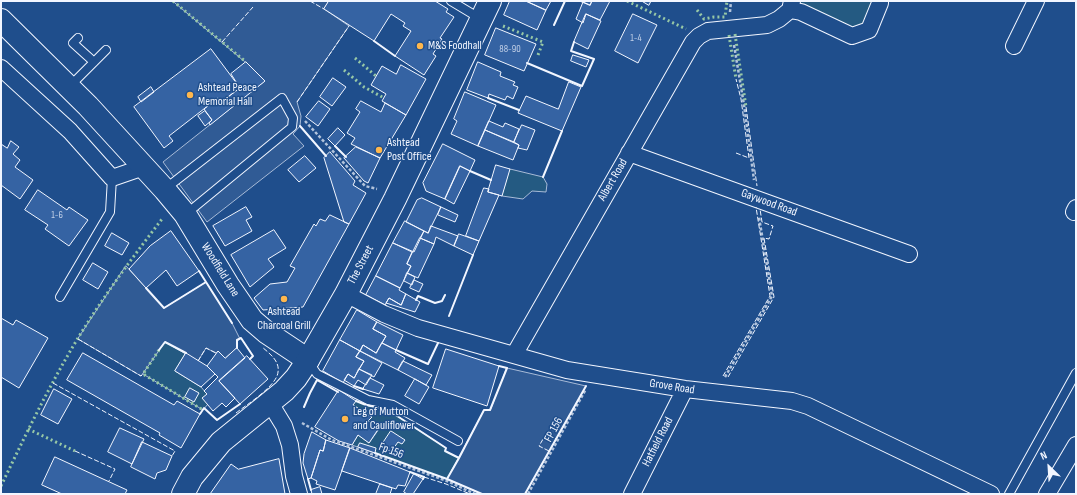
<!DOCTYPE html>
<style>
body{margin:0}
#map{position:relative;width:1077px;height:495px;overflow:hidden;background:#1f4e8c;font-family:"Sofia Sans Condensed",sans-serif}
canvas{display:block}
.frame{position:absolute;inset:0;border:2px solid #f2f6ff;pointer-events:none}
.north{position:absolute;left:1029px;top:447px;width:40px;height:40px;-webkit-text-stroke:3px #1f4e8c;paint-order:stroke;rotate:335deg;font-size:11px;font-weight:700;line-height:16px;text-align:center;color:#f2f6ff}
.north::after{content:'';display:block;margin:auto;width:14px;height:18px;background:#f2f6ff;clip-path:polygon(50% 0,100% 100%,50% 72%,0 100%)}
</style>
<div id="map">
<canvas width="1077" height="495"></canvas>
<div class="frame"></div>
<div class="north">N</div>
</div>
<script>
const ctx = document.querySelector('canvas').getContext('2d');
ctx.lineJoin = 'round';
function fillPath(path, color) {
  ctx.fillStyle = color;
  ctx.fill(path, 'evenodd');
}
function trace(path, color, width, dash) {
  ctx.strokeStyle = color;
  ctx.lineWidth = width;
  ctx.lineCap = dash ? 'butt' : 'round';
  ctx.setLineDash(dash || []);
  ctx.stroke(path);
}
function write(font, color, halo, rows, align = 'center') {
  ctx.font = font + ' "Sofia Sans Condensed",sans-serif';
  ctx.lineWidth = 3;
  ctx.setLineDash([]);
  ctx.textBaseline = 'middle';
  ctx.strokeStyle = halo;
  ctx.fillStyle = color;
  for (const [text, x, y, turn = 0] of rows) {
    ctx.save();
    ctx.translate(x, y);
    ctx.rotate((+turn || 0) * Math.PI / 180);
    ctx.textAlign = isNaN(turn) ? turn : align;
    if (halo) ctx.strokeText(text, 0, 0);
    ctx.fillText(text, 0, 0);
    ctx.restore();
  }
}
const green = new Path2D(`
 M798 1H872L874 6 865 24 850 28 799 5Z
 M510 169 543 177 547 184 546 192 532 191 523 199 502 196Z
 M165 342 186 353 175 371 201 387 207 394 208 404 203 410 143 374Z
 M356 401 366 405 388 410 446 448 445 451 459 458 447 479 352 445 358 435 369 443 379 429 368 421 371 417 353 405Z`);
const parking = new Path2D(`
 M173 1H329L324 9 349 26 297 102 301 116 300 126 293 134 304 146 207 222 163 162 265 81 245 62Z
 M126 266 164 308 206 282 232 323 240 339 237 341V348L225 358 218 351 216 353 206 348 198 361 165 342 141 376 78 339Z
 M507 368 586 386 525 494H482L447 479 484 410H490Z`);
const building = new Path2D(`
 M329 1H435L448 9 446 12 454 17 440 38 442 39 433 54 436 56 424 75 395 56 411 31 403 26 405 23 391 14 374 41 324 9Z
 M510 1H526L546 10 537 30 504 15Z
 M526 1H551L546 10Z
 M580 1H592L590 5Z
 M592 1H610L600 20 586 14 583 23 576 19 583 2 590 5Z
 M642 1H651L649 5Z
 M586 14 601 21 588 49 574 42Z
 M633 14 657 25 638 63 615 51Z
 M496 28 536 44 524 71 485 55Z
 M211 49 240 88 221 102 218 98 169 136 173 141 164 148 134 107Z
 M573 55 589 60 586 67 571 61Z
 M246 62 265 81 210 125 209 123 212 120 204 109 218 98 221 102 240 88 231 74Z
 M478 62 501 72 500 76 515 82 513 85 518 87 513 99 507 96 505 100 489 94 488 98 467 90Z
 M401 65 426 79 406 115 382 101 386 94 371 85 382 66 396 74Z
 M333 78 346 87 332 106 320 97Z
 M569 82 581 87 562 131 518 113 526 96 558 109Z
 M151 87 154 92 141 102 138 97Z
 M465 92 496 105 478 146 451 134 457 121 454 119Z
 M319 101 330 109 318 126 306 117Z
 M361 101 381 112 385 103 406 115 380 158 351 144 355 138 347 133 360 112 356 109Z
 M205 111 212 120 205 126 198 116Z
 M489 121 503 127 505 123 519 129 514 142 485 130Z
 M522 125 535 130 527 150 518 148 519 145 514 142Z
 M338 128 345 135 335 146 328 139Z
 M485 130 519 145 513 160 478 146Z
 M11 141 19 147 13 154 20 160 15 167 33 180 20 199 1 185V144L7 148Z
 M443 144 475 160 470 171 460 166 445 199 426 191 423 183Z
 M356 147 380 158 368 183 364 181 344 158Z
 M330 152 355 181 353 185 366 193 349 224 344 222 324 158Z
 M305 156 316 168 299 182 288 170Z
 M496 165 510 169 502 196 488 192Z
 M460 166 470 171 454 204 445 199Z
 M484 188 489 189 488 192 499 195 479 241 466 236Z
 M38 190 67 210 69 207 88 220 69 246 45 229 48 225 25 210Z
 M422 198 441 207 428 233 406 222 417 200Z
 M246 207 252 217 246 220 252 231 225 246 213 226Z
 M441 207 458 215 455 222 438 215Z
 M330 215 349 224 303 307 263 310 254 298 270 284 287 282 295 268 290 266 314 224 316 226 320 219 325 221Z
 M405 221 424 231 414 252 393 243Z
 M431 226 458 236 454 246 436 237 434 244 420 238 424 231 428 233Z
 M274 230 286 248 268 259 274 267 250 287 231 255Z
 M171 231 199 271 177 286 166 270 146 288 129 269 150 246Z
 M112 233 129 243 122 255 105 246Z
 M459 234 479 241 473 255 454 246Z
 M420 238 434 244 418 278 407 273 411 266 407 264Z
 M393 243 412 252 407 264 411 266 400 288 376 276Z
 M93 263 108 272 98 289 83 280Z
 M407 273 415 277 412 285 404 281Z
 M376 276 400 288 399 290 406 294 401 305 389 298 385 305 366 295Z
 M414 280 423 284 419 292 410 288Z
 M406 294 420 302 415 312 386 303 389 298 401 305Z
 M357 310 377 322 373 329 386 336 376 353 363 345 360 351 340 340Z
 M1 318 13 325 16 320 48 338 19 388 1 377Z
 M377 322 403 335 396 350 382 343 386 336 373 329Z
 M340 340 360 351 356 357 364 361 354 378 348 374 343 383 323 371Z
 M382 343 396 350 395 352 405 358 398 370 360 351 363 345 376 353Z
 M237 348 245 358 219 381 235 398 226 407 222 403 213 411 202 398 207 394 204 391 218 377 207 366 218 351 225 358Z
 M446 349 499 366 487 406 433 388Z
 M360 351 382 363 374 377 359 369 364 361 356 357Z
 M83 353 174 405 177 401 200 414 181 448 159 435 160 433 67 380Z
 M186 353 207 366 215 374 201 387 175 371Z
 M247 356 268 379 240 404 219 381Z
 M403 361 432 375 426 385 398 370Z
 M359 369 372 375 366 385 358 380 354 386 344 380 348 374 354 378Z
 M370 378 384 385 379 394 363 389Z
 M415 379 429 387 419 404 405 396Z
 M190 388 199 393 194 402 185 397Z
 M54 389 72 399 58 424 41 415Z
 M339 390 356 401 353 405 372 417 368 421 379 428 369 443 358 435 352 445 339 441 315 427Z
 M120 428 144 439 132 464 108 452Z
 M391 431 405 440 402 444 398 442 391 452 381 446Z
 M312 432 326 440 323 451 320 450 311 478 308 479 303 463 304 454Z
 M326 440 350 448 335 490 316 484 317 481 311 478 320 450 323 451Z
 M142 442 172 456 166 470 157 473 155 479 131 467Z
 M360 443 376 448 375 453 358 447Z
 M350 448 410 472 405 486 398 485 396 489 342 471Z
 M55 457 127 490 125 494H62L42 485Z
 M279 459 285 494H210L231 464 238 469Z
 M414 474 423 479 413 494H407L404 492Z
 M380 484 392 488 390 494H376Z
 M320 487 322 494H312L311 490Z`);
const path = new Path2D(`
 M730 12 731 1
 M734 45 744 105 754 180
 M305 121 365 186 377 189
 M725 377 772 296 759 217
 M302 423 332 440 447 481 475 494
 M528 494 586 389`);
const lane = new Path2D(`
 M451 1 481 19
 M78 38 73 43 94 62
 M70 86 106 50
 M165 189 282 98 293 118 292 127 186 214
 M60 297 110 212 112 178
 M308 361 317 374 368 400 393 405 458 441
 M1009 494 1076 373`);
const street = new Path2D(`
 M790 10 801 12 852 36 869 30 880 3V1
 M1014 46 1036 1
 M1 68 70 131 112 178 144 167
 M629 153 909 254
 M1074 212 1076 208
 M346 294 384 314 418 328 567 370 685 389 792 401 808 406 991 494
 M514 355 693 42 699 36 708 31 767 25 779 19 790 10 792 1
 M270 403 284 426 290 445 294 476 299 494
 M632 494 685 389
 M1047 494 1076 445`);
const secondary = new Path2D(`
 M1 20 88 106 165 190 185 214 228 285 252 320 266 332 308 360`);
const highway = new Path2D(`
 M183 494 192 477 221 442 284 391 296 378 308 360 346 294 395 199 490 1`);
const hedge = new Path2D(`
 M173 1 246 62
 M627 1 686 29
 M697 10 704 19 714 17H725L727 1
 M503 26 543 42 538 55
 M735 34 746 107
 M729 35 736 79
 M355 58 376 76
 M344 70 364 87 384 98
 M159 350 143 374 203 410
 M28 429 75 451
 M1 486C25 436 49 386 78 338 103 297 132 258 162 219`);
const fence = new Path2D(`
 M310 1 324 9
 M222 42 253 7
 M297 102 349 26
 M746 107 757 186
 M736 153 749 158 741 99 736 79
 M78 339 141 376 143 374
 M198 361 206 348 216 353
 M723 376 770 296 756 207
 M728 377 774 297 764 238 769 239 773 226 762 222 760 209
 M53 383 175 451 172 456
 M236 413C246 405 277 386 278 372 280 361 269 353 262 347
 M75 451 115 469 109 481
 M549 451 539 446 546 434 556 439
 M424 477 446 484 470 494`);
const wall = new Path2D(`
 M554 25 565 1
 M374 41 395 56
 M527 63 582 86 594 59 571 51 574 42
 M488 98 519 110
 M300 126 326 156
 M335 146 346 157
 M470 171 491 180
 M543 177 562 131
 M206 282 232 323
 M146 288 164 308 206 282 199 271
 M416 300 418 296 435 303 442 301 445 295
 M449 316 473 255
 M237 348V340L241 338 253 356 250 359
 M159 350 165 342 186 353
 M396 350 428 364 438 343
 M354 386 363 389
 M356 401 366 405 388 410 446 448 445 451 459 458 447 479 375 453
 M304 407 310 393 317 380 338 392
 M200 414 204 408 217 420 240 404
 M459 458 484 410H490L507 368 499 366
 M410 472 424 477 423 479
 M308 479 311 490
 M447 479 482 494
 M525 494 586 386`);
const markers = [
 [420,46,4,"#ffb74d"],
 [190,95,4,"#ffb74d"],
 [379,150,4,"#ffb74d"],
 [284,299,4,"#ffb74d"],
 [345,419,4,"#ffb74d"]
];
const numberNames = [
 ["1-4",636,38],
 ["88-90",510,49],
 ["1-6",57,215]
];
const poiNames = [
 ["M&S Foodhall",428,46],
 ["Ashtead Peace",198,88],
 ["Memorial Hall",198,102],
 ["Ashtead",387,143],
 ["Post Office",387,157],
 ["Ashtead",284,312,"center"],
 ["Charcoal Grill",284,326,"center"],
 ["Leg of Mutton",353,412],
 ["and Cauliflower",353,426]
];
const streetNames = [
 ["Albert Road",613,180,-60],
 ["Gaywood Road",769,203,20],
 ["The Street",361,265,-62],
 ["Woodfield Lane",220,270,58],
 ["Grove Road",672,387,9],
 ["FP 156",554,430,-62],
 ["Hatfield Road",658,442,-63],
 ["Fp 156",391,451,20]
];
fillPath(green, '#245a82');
trace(green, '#a8bbd7', 1);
fillPath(parking, '#305b95');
trace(parking, '#a8bbd7', 1);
fillPath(building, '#3563a3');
trace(building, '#f2f6ff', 1);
trace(lane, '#f2f6ff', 10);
trace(street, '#f2f6ff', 18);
trace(secondary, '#f2f6ff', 24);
trace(highway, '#f2f6ff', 24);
trace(path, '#b3c4dc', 2.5, [3, 2]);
trace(lane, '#1f4e8c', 8);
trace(street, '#1f4e8c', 16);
trace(secondary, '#1f4e8c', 22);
trace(highway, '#1f4e8c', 22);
trace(hedge, '#97c8a6', 3, [2, 3]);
trace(fence, '#f2f6ff', 1, [5, 2]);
trace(wall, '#f2f6ff', 2);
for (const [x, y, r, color] of markers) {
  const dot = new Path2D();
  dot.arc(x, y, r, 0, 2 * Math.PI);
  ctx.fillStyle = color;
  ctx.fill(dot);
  trace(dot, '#1f4e8c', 1.5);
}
write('10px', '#c3d1e8', null, numberNames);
write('12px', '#f2f6ff', '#1f4e8c', poiNames, 'left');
write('12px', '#f2f6ff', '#1f4e8c', streetNames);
</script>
